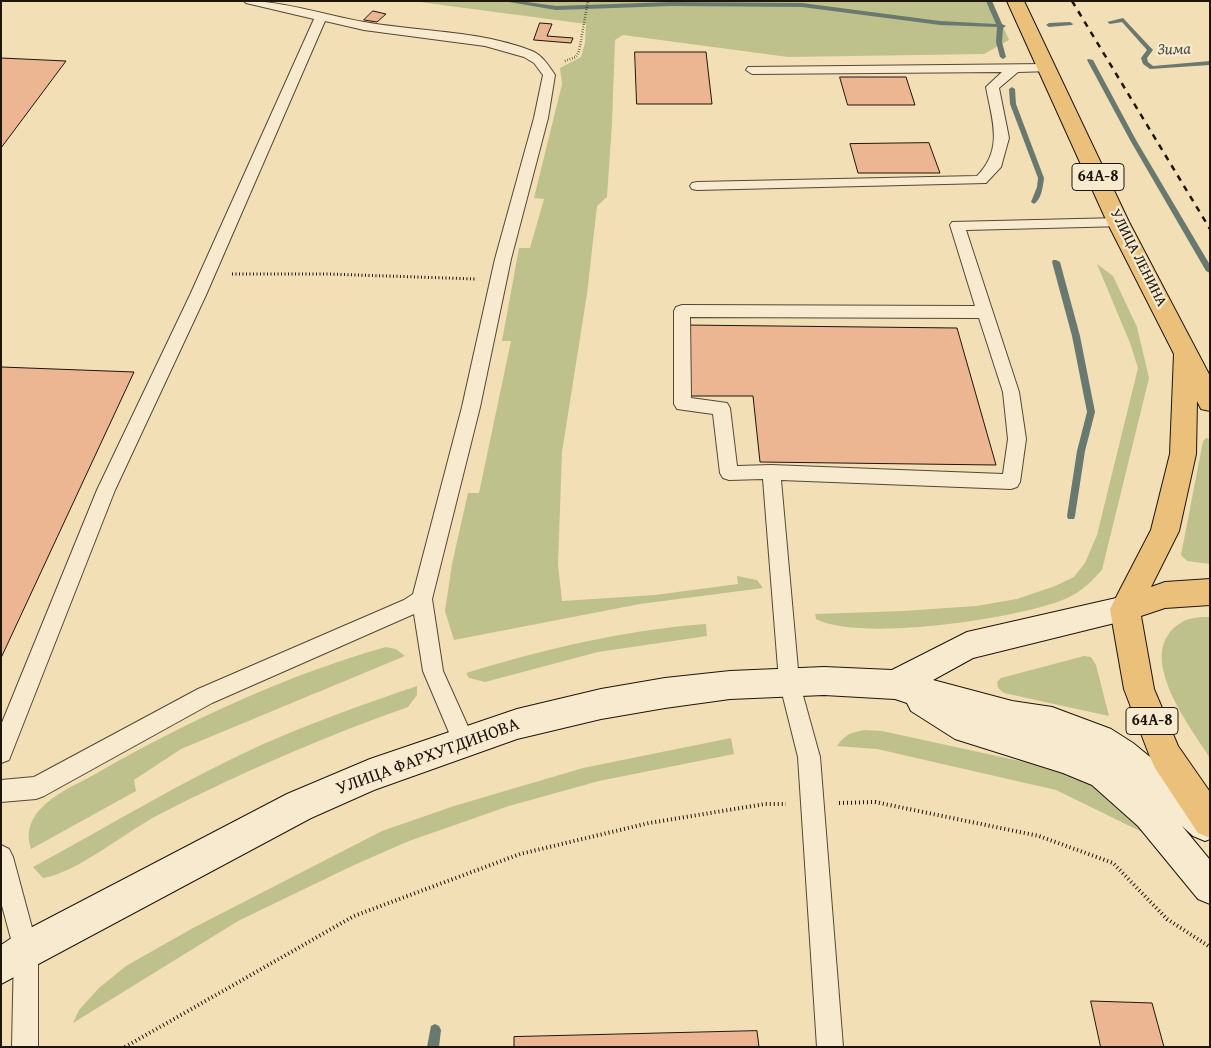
<!DOCTYPE html>
<meta charset="utf-8">
<style>
body{margin:0}
#map{position:relative;width:1211px;height:1048px;overflow:hidden;background:#f3dfb5;font-family:"Gentium Book Plus",serif}
canvas{display:block}
.frame{position:absolute;inset:0;border:2px solid #1e150b;pointer-events:none}
</style>
<div id="map">
<canvas width="1211" height="1048"></canvas>
<div class="frame"></div>
</div>
<script>
const ctx = document.querySelector('canvas').getContext('2d');
ctx.lineJoin = 'round';
function fillPath(path, color) {
  ctx.fillStyle = color;
  ctx.fill(path, 'evenodd');
}
function trace(path, color, width, dash) {
  ctx.strokeStyle = color;
  ctx.lineWidth = width;
  ctx.lineCap = dash ? 'butt' : 'round';
  ctx.setLineDash(dash || []);
  ctx.stroke(path);
}
function write(font, color, halo, rows, align = 'center') {
  ctx.font = font + ' "Gentium Book Plus",serif';
  ctx.lineWidth = 4.5;
  ctx.setLineDash([]);
  ctx.textBaseline = 'middle';
  ctx.strokeStyle = halo;
  ctx.fillStyle = color;
  for (const [text, x, y, turn = 0] of rows) {
    ctx.save();
    ctx.translate(x, y);
    ctx.rotate((+turn || 0) * Math.PI / 180);
    ctx.textAlign = isNaN(turn) ? turn : align;
    if (halo) ctx.strokeText(text, 0, 0);
    ctx.fillText(text, 0, 0);
    ctx.restore();
  }
}
const green = new Path2D(`
 M412 1H992L1009 40 984 54 788 57 623 35 615 40 612 123 607 197 597 206 587 294 562 452 558 565 562 601 655 595 738 584 737 576 757 580 763 588 640 604 454 640 445 611 452 564 468 493H479L511 341H502L519 248H530L544 199 534 198 562 84 560 68 581 57 585 43 586 24Z
 M1097 264 1113 276 1137 327 1149 378 1102 570C1089 584 1078 595 1060 601 1012 619 861 642 816 619L815 614 903 611 976 606 1017 599 1055 586 1074 577 1085 563 1097 535 1138 368 1130 343Z
 M1206 438 1210 439V564L1187 561 1181 555 1203 441Z
 M1200 617H1210V758C1190 726 1131 652 1182 622 1187 619 1195 618 1200 617Z
 M706 624 707 636 598 652 485 682 469 678 466 673C545 649 624 630 706 624Z
 M386 647 396 649 405 656 181 749 134 780 136 791 31 849C27 837 28 827 35 816 48 796 76 785 97 773 188 721 284 676 386 647Z
 M1084 656 1091 657 1096 665 1109 716 1004 693 998 688 997 682 1001 678Z
 M417 686V695L408 707C323 737 240 773 160 814 128 830 77 873 43 878L33 867C109 826 182 781 261 745 311 723 364 704 417 686Z
 M865 730 882 731 1066 771 1103 790 1148 835 1056 790 877 749 837 746C845 734 852 732 865 730Z
 M731 738 734 754 599 781 509 806 409 841 352 866 238 921 73 1023 79 1010 99 988 126 966 193 928 382 831 454 806 583 768Z`);
const stream = new Path2D(`
 M503 1H519L556 6 671 2 802 3 940 21 996 24 986 1H992L1002 24 1006 26 1003 28 1002 42 1006 57 1003 59 1000 57 996 42 997 27 940 25 802 7 671 6 556 10Z
 M1123 18 1153 50 1147 58 1148 62 1153 66 1210 61V65L1150 69 1143 64 1141 58 1147 50 1122 22 1110 24 1107 22Z
 M1070 22 1073 24 1072 25 1049 27 1046 25 1049 23Z
 M1088 59 1093 60 1136 140 1210 265V273L1206 271 1130 140 1087 60Z
 M1012 87 1015 89 1016 104 1044 178C1043 187 1041 200 1034 204L1031 202 1037 187 1038 178 1010 104 1009 89Z
 M1053 260H1056L1060 262 1080 336 1095 412 1085 451 1075 516 1074 519H1068L1067 516 1077 451 1087 412 1072 336 1052 262Z
 M435 1024 439 1026 441 1030 439 1047H427L431 1026Z`);
const building = new Path2D(`
 M373 11 386 14 377 22 364 20Z
 M540 23 552 24 547 36 573 38 571 43 534 40Z
 M635 52H706L712 104H637Z
 M1 58 66 61 1 148Z
 M840 77H906L915 105H848Z
 M929 143 940 173H858L850 144Z
 M684 325 957 328 996 465 760 462 753 396H688Z
 M1 367 134 372 1 658Z
 M1091 1001 1152 1003 1164 1047H1101Z
 M757 1031 759 1047H514V1037Z`);
const pathFar2 = new Path2D(`
 M565 61 576 57 579 51 588 1`);
const pathFar1 = new Path2D(`
 M232 274H327L476 279`);
const path = new Path2D(`
 M839 803 875 802 1039 836 1113 863 1167 919 1210 947
 M125 1047 354 916 520 854 649 823 765 804H786`);
const service = new Path2D(`
 M244 1C285 1 324 15 364 22 419 32 479 30 532 51 543 56 549 66 555 75L548 118 511 259 480 407 432 599 443 671 475 742 472 749 464 753 456 749 423 671 414 614 212 703 44 796 36 799 1 802V780L34 777 198 689 404 600 413 594 462 407 495 259 534 118 543 75 534 63 524 57 485 46 364 30 325 21 206 295 115 490 9 760 1 763V725L97 490 190 295 314 19 246 3Z
 M1047 64 1051 65 1053 68 1051 71 1018 72 999 88 1009 138 1001 167 986 183 697 190 692 189 690 186 692 183 697 182 977 176C1004 149 992 120 986 87L1002 72 752 74 746 70 748 67Z
 M1119 218 1124 220 1126 223 1124 226 966 230 1019 392 1026 439 1020 482 1017 487 1011 489 781 480 799 681 820 757 843 1047H817L798 757 779 681 763 479 729 480 723 478 720 473 713 414 677 409 674 404V311L676 307 682 305 975 306 950 225 952 222ZM690 317 979 318 1003 392 1008 439 1003 474 771 465 737 466 730 408 727 403 691 398Z
 M1 845 9 849 13 857 38 950V1047H12L14 950 1 902Z`);
const secondary = new Path2D(`
 M1125 596 1135 600 1140 609 1135 618 973 658 933 680 1012 701 1052 707 1111 729 1133 743 1210 806V839L1205 841 1193 836 1182 826 1210 860V904L1198 899 1138 826 1092 785 1063 773 955 739 911 711 907 703 895 699 824 695 730 699 665 708 601 719 517 739 374 790 311 818 1 984V945L13 937 287 794 370 759 517 709 601 689 665 678 730 671 824 667 892 670 967 632Z`);
const primary = new Path2D(`
 M1007 1H1024L1129 222 1210 376V411L1201 409 1197 401 1196 454 1179 531 1151 587 1165 582 1210 579V605L1165 608 1141 616 1154 689 1178 746 1210 792V838L1198 833 1155 768 1150 757 1124 689 1110 609 1151 530 1170 454 1174 354 1107 222Z`);
const rail = new Path2D(`
 M1072 1 1210 229`);
const farStreetnames = [
 ["УЛИЦА ЛЕНИНА",1138,258,63]
];
const farWaternames = [
 ["Зима",1174,50,-1]
];
const shields = [
 [1098,177,52],
 [1152,721,52]
];
const shieldNames = [
 ["64А-8",1098,177],
 ["64А-8",1152,721]
];
const streetNames = [
 ["УЛИЦА ФАРХУТДИНОВА",428,757,-20]
];
fillPath(green, '#bec18b');
fillPath(stream, '#69796f');
fillPath(building, '#ecb693');
trace(building, '#1e150b', 1);
trace(service, '#534836', 2);
trace(secondary, '#1e150b', 2);
trace(primary, '#1e150b', 2);
trace(pathFar2, '#1e150b', 2.5, [0.5, 2]);
trace(pathFar1, '#1e150b', 3, [1, 2.5]);
trace(path, '#1e150b', 4, [1, 3]);
fillPath(service, '#f7eacf');
fillPath(secondary, '#f7eacf');
fillPath(primary, '#eac07a');
trace(rail, '#1e150b', 2.5, [6, 6]);
write('15px', '#1e150b', '#f7eacf', farStreetnames);
write('italic 16px', '#4a4f45', '#f7eacf', farWaternames);
for (const [x, y, w] of shields) {
  const box = new Path2D();
  box.roundRect(x - w / 2, y - 13.5, w, 27, 4);
  ctx.fillStyle = '#f7eacf';
  ctx.fill(box);
  trace(box, '#1e150b', 1);
}
write('bold 16px', '#1e150b', null, shieldNames);
write('18px', '#1e150b', '#f7eacf', streetNames);
</script>
